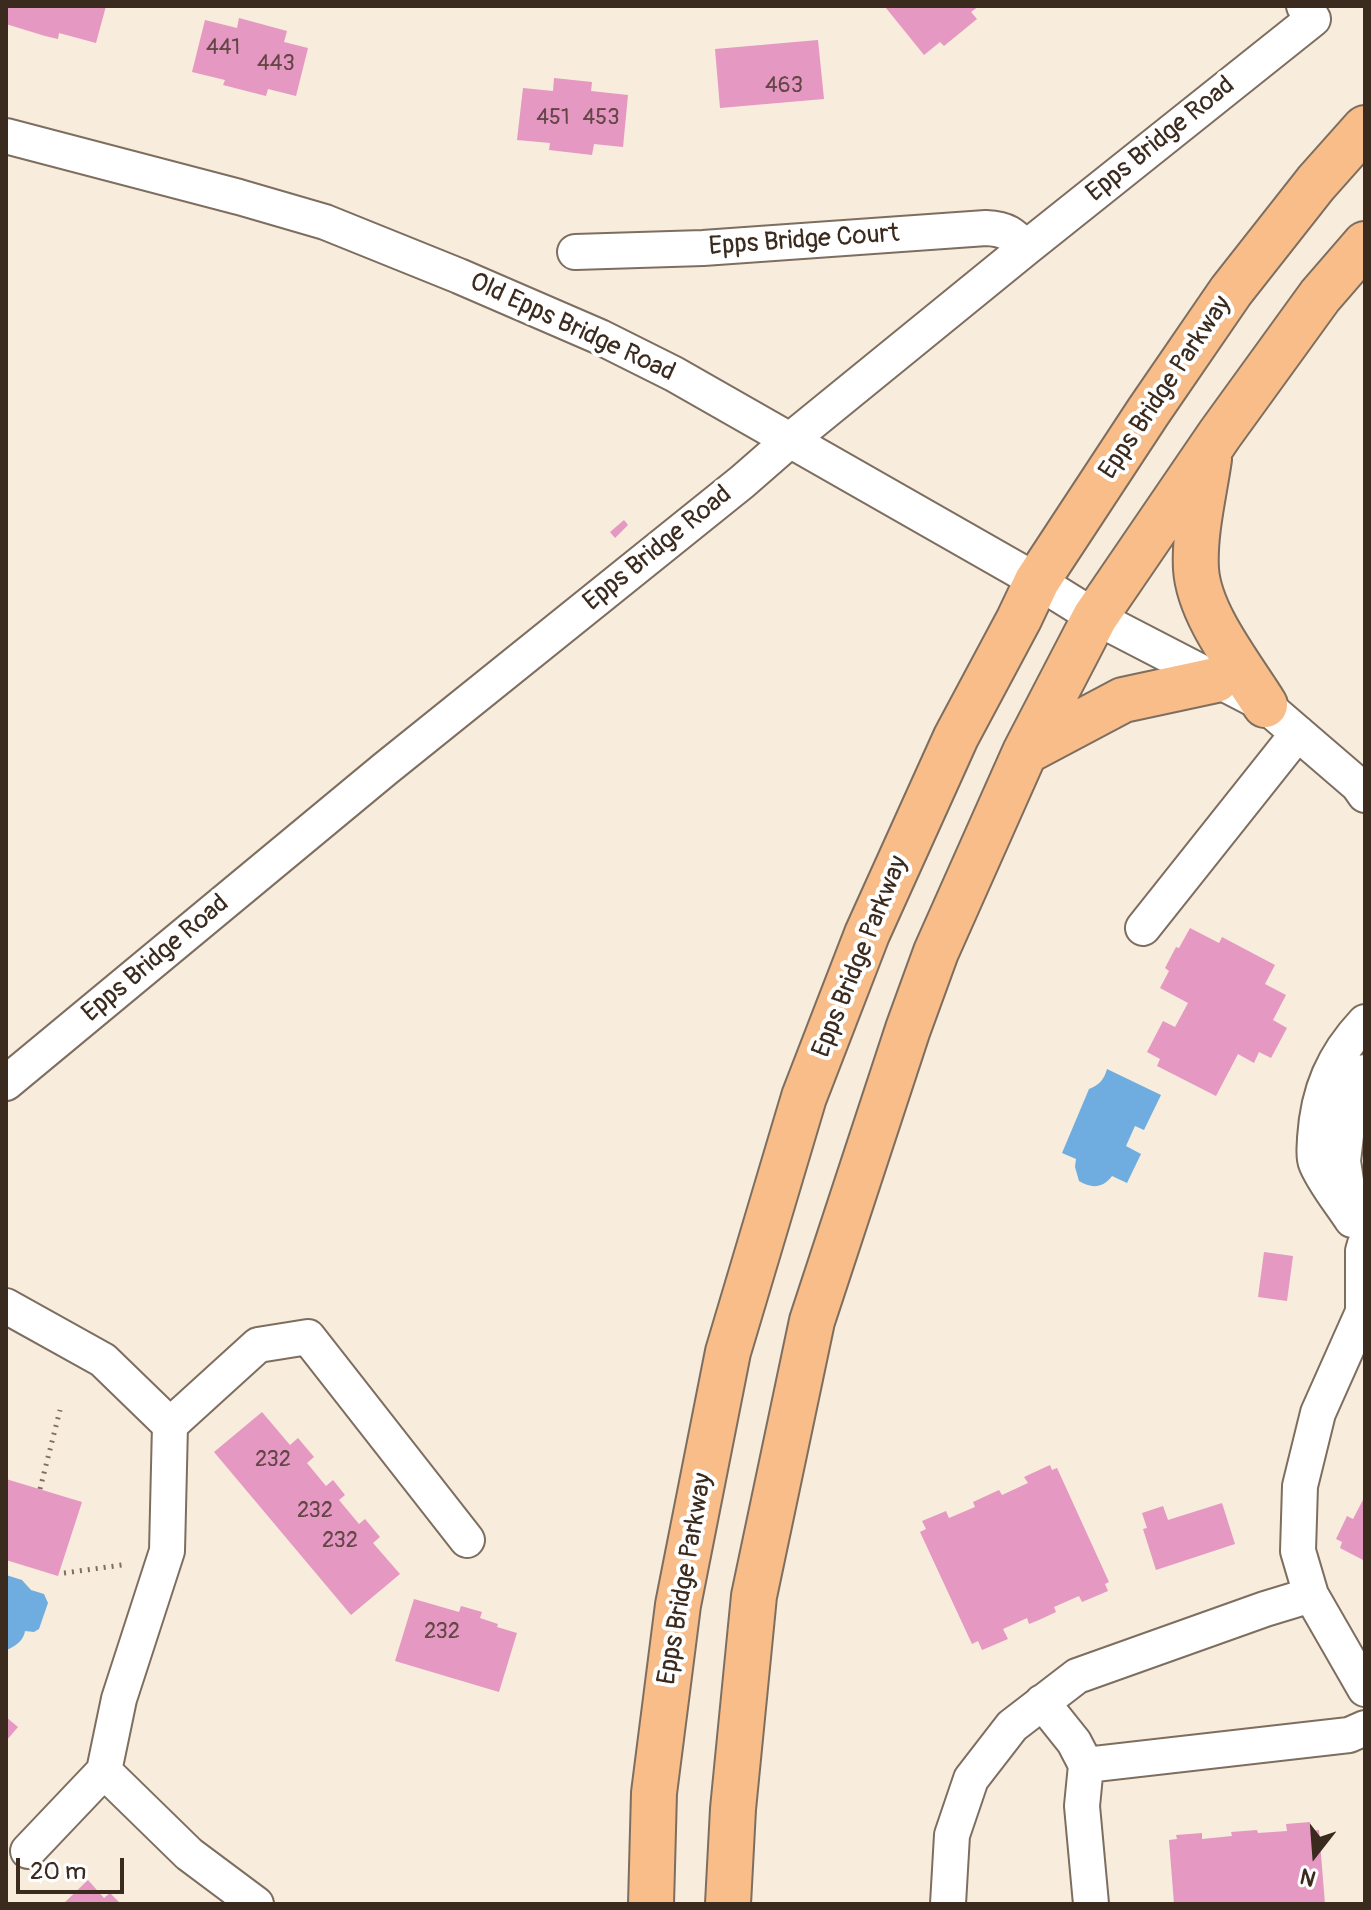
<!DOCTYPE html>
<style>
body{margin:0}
#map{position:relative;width:1371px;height:1910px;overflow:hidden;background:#f8ecdc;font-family:Pangolin,sans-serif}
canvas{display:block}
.frame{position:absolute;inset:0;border:8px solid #3b2a1e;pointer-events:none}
.north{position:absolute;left:1275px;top:1814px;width:80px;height:80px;-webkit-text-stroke:6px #fff;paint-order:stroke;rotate:197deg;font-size:22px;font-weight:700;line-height:32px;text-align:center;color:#3b2a1e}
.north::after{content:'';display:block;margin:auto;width:28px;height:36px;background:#3b2a1e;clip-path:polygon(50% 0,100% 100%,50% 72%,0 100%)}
.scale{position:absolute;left:16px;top:1858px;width:108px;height:36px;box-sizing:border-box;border:4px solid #3b2a1e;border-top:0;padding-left:10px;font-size:24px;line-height:28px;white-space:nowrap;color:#3b2a1e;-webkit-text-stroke:6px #fff;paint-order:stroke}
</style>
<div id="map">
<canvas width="1371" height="1910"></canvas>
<div class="frame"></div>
<div class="north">N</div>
<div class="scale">20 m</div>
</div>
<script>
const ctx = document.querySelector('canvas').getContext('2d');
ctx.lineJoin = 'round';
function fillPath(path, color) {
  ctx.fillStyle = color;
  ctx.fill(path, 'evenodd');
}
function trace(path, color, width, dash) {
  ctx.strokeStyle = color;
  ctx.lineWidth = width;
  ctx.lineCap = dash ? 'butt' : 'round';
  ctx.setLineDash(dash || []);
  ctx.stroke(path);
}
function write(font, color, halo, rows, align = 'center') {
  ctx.font = font + ' Pangolin,sans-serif';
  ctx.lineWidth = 8;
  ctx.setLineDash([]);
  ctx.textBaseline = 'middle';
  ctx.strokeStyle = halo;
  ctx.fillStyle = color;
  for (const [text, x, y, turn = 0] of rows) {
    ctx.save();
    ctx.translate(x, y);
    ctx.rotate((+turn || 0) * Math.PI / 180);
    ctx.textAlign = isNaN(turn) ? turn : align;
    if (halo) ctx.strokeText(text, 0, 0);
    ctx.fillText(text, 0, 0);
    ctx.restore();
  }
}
const water = new Path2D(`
 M1107 1069 1161 1095 1144 1130 1135 1126 1126 1146 1141 1154 1127 1183 1112 1176C1103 1188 1092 1189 1079 1181L1075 1167 1076 1159 1062 1153 1089 1089C1099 1085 1104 1080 1107 1069Z
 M6 1575 22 1580 31 1590 44 1594 48 1603 39 1629 34 1632 25 1631C24 1640 15 1647 6 1650Z`);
const building = new Path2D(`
 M6 6H106L96 43 59 33 58 39 45 36 6 24Z
 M889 6H979L971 12 977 19 944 46 940 42 924 55 886 8Z
 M239 18 287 31 284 42 308 48 296 96 268 89 266 96 223 85 225 80 192 72 205 20 237 28Z
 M818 40 824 99 720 108 715 49Z
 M554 78 592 82 591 91 628 95 623 147 594 144 592 155 549 150 550 143 517 140 523 88 553 91Z
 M624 520 628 525 615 538 610 532Z
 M1190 928 1219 943 1222 937 1275 965 1265 984 1286 995 1273 1020 1287 1028 1271 1058 1259 1052 1254 1063 1238 1054 1216 1096 1157 1066 1160 1059 1147 1052 1163 1021 1175 1027 1188 1003 1160 988 1169 971 1165 968 1176 947 1179 948Z
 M1264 1252 1293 1256 1287 1301 1258 1297Z
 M262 1412 290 1445 298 1438 314 1457 307 1463 326 1486 333 1480 345 1495 339 1500 359 1524 365 1519 380 1537 373 1543 400 1574 351 1615 214 1452Z
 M1050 1465 1052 1470 1057 1468 1109 1582 1105 1584 1108 1591 1082 1602 1079 1596 1054 1607 1056 1612 1039 1620 1029 1624 1027 1618 1003 1629 1008 1639 982 1650 978 1641 972 1644 920 1532 926 1529 922 1521 946 1511 949 1518 975 1507 973 1502 999 1490 1002 1495 1028 1483 1024 1477Z
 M6 1479 82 1502 58 1576 6 1560Z
 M1365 1496V1561L1340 1548 1342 1542 1336 1539 1347 1516 1353 1519Z
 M1222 1503 1235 1544 1156 1570 1143 1529 1147 1528 1142 1513 1163 1506 1168 1520Z
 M414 1599 459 1612 461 1606 482 1612 480 1618 498 1624 497 1627 517 1633 499 1692 395 1661Z
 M6 1717 18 1727 6 1741Z
 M1310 1822 1311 1831 1319 1830 1325 1904H1174L1169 1840 1177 1839 1176 1835 1202 1833V1839L1232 1836 1231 1832 1257 1830 1258 1833 1287 1831 1286 1824Z
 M88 1880 104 1898 110 1893 121 1904H63Z`);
const path = new Path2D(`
 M40 1489 60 1410
 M64 1573 122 1565`);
const minor = new Path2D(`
 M6 136 239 197 325 222 459 276 600 337 674 374 1037 581 1095 617 1265 705 1358 785 1365 795
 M575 252 703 248 986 228C1007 229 1012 234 1026 248
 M1143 928 1298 733
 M6 1083 385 769 742 482 789 441 1026 248 1313 19 1304 6
 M1350 1207 1343 1161 1350 1102 1365 1072
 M1352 1220C1341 1203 1323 1181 1316 1163 1313 1156 1315 1146 1315 1138 1318 1091 1333 1056 1365 1022
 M1365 1244 1363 1251V1312L1318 1413 1300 1486 1298 1551 1311 1595 1365 1689
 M6 1306 103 1360 170 1425 167 1551 119 1699 104 1771 189 1854 256 1904
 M170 1425 258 1345 308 1337 467 1540
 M1042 1702 1074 1742 1086 1765 1082 1806 1091 1904
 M1086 1765 1349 1735 1365 1728
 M28 1851 104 1771
 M948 1904 952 1835 971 1779 1012 1726 1077 1676 1265 1609 1311 1595`);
const major = new Path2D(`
 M1209 459C1204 494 1194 533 1196 569 1199 615 1241 666 1265 705
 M1025 752 1123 700 1216 680
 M651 1904 654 1793 678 1605 728 1352 804 1097 867 934 956 737 1019 619 1037 581 1148 412 1231 291 1316 183 1365 128
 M728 1904 733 1809 754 1596 812 1321 908 1029 936 952 1025 752 1095 617 1220 434 1320 296 1365 244`);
const numberNames = [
 ["441",223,48],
 ["443",276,64],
 ["463",784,86],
 ["451",553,118],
 ["453",601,118],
 ["232",273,1460],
 ["232",315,1511],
 ["232",340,1541],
 ["232",442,1632]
];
const streetNames = [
 ["Epps Bridge Road",1161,140,-39],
 ["Epps Bridge Court",804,241,-4],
 ["Old Epps Bridge Road",572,328,25],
 ["Epps Bridge Parkway",1166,388,-56],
 ["Epps Bridge Road",658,549,-39],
 ["Epps Bridge Parkway",861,957,-68],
 ["Epps Bridge Road",156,959,-40],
 ["Epps Bridge Parkway",686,1579,-80]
];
fillPath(water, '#6fade1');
fillPath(building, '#e498c2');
trace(minor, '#7d6e60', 38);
trace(major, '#7d6e60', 48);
trace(path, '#7d6e60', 5, [2, 6]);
trace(minor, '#fff', 34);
trace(major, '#f8bd88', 44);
write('22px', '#654647', null, numberNames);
write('26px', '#3b2a1e', '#fff', streetNames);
</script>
